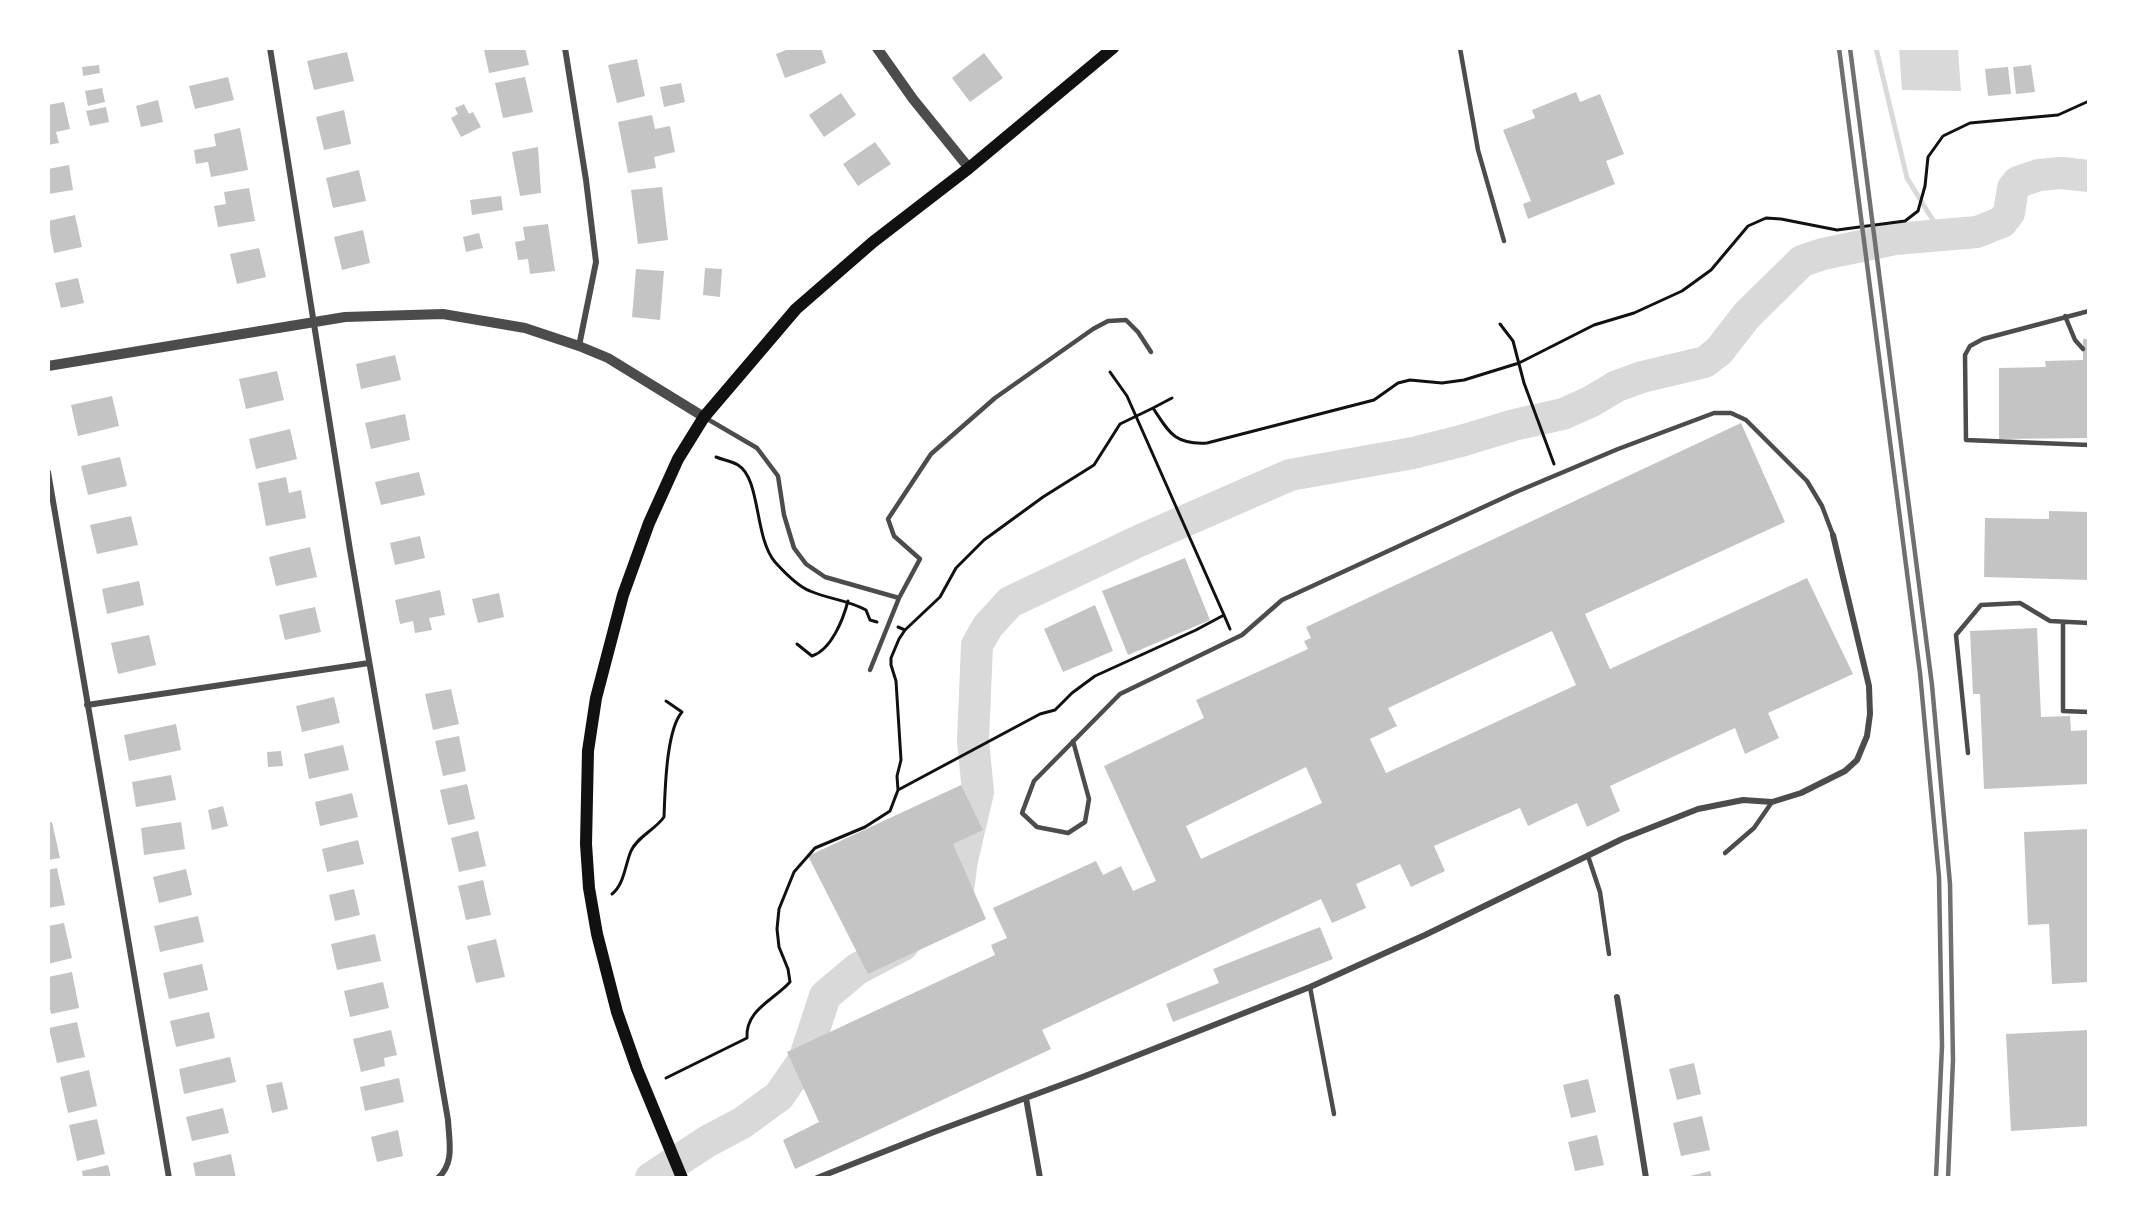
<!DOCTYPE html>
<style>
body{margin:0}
#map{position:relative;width:2137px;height:1226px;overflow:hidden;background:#fff;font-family:Manrope,sans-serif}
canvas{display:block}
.frame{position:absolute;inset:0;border:50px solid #fff;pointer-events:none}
</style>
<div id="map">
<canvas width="2137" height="1226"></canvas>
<div class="frame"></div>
</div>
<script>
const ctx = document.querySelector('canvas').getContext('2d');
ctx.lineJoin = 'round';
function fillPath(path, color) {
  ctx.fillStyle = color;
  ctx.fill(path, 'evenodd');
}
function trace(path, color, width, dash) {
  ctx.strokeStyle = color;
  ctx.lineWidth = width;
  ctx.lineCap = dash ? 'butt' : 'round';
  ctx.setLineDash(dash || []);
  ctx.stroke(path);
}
const water = new Path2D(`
 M1899 48H1958L1961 91 1902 90Z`);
const stream = new Path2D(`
 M1876 48 1907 178 1942 235`);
const river = new Path2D(`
 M956 905 962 860 978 792 973 741 977 645 988 626 1010 602 1141 540 1290 475 1413 453 1461 441 1514 425 1563 414 1590 402 1617 386 1642 377 1705 362 1719 351 1747 315 1802 261 1823 254 1895 239 1977 232 2002 222 2009 213 2013 188 2018 182 2039 175 2061 173 2089 176
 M651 1178 708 1141 742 1123 779 1096 804 1060 825 996 857 969 903 945`);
const building = new Path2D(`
 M493 48H525L529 65 489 73 484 50Z
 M791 48H821L826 63 785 78 776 54Z
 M347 52 354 81 314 90 307 61Z
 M984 53 1003 78 970 102 952 78Z
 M637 59 645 96 617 103 608 65Z
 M99 65 100 73 83 76 82 67Z
 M2031 65 2035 92 2016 94 2013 67Z
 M2008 67 2011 94 1988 96 1985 69Z
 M228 77 234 100 195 109 189 86Z
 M525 77 533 112 503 118 495 83Z
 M681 83 685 102 664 107 660 87Z
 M102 88 105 102 88 106 85 91Z
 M1576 92 1580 102 1600 94 1624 154 1606 161 1615 184 1528 219 1523 204 1531 201 1503 130 1535 118 1532 110Z
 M841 93 856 115 824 137 809 115Z
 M158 100 163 122 141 127 136 106Z
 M64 102 70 129 56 132 59 143 48 145V105Z
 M464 104 469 114 473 112 481 127 461 137 451 118 458 114 455 108Z
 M106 107 109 122 90 126 86 111Z
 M344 110 351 144 324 150 316 117Z
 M652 115 655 129 670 126 675 152 654 157 656 168 628 173 618 122Z
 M240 128 248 170 211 177 208 162 196 164 194 150 216 146 214 134Z
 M875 142 891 164 858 186 843 164Z
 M538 147 541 193 520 196 512 152Z
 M69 165 73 190 48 194V169Z
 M359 170 366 201 333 208 326 178Z
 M662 187 668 240 638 244 631 190Z
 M249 188 255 221 218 227 214 206 226 204 224 192Z
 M501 196 503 210 472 215 470 200Z
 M75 215 82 247 54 253 48 221Z
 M548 224 555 271 530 274 528 259 518 260 515 242 525 240 523 227Z
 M363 230 370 263 342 270 334 237Z
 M479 233 483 248 466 252 463 237Z
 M259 248 266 277 237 284 230 254Z
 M705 268 722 269 720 297 703 295Z
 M636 269 664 271 660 320 632 317Z
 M78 278 84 303 61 308 55 283Z
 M2083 339H2089V438L1999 439V368L2046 367 2045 361 2083 360Z
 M395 355 401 380 361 389 356 364Z
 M277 371 284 400 246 409 239 379Z
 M112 396 119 426 78 436 71 405Z
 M405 414 410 440 371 449 365 423Z
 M1741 423 1785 522 1585 614 1610 669 1807 578 1853 674 1768 713 1779 738 1745 754 1735 728 1610 786 1620 811 1587 827 1577 803 1528 826 1520 808 1434 846 1445 871 1411 887 1400 864 1356 884 1366 908 1332 923 1321 899 1042 1030 1051 1049 795 1169 783 1140 819 1122 787 1052 995 955 991 945 1007 938 993 908 1096 861 1103 875 1121 866 1133 891 1156 881 1104 766 1204 718 1196 700 1308 649 1304 641 1311 638 1306 627ZM1552 631 1576 685 1386 773 1370 739 1397 726 1388 708ZM1306 767 1322 803 1201 859 1186 826Z
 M290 429 297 459 256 469 249 439Z
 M120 457 127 486 88 495 81 466Z
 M419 472 425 495 381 505 375 482Z
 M286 477 289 493 301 490 306 518 266 526 258 483Z
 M2049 511 2089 512V580L1984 577 1985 518 2049 519Z
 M131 516 138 545 97 554 90 525Z
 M420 536 425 558 395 565 390 543Z
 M310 547 317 577 276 586 269 557Z
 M1185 558 1210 620 1128 655 1102 591Z
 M139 581 144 605 107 614 102 589Z
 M440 590 445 615 429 618 432 630 415 633 413 621 400 624 395 600Z
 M499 593 504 617 478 623 472 599Z
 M1095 605 1113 651 1063 672 1044 629Z
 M315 607 321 632 285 640 279 615Z
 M2037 628 2041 717 2070 716 2071 731 2089 730V784L1984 789 1980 694H1973L1970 631Z
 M149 635 156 665 118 674 111 643Z
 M451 689 459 724 433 730 425 694Z
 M334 697 340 723 302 732 296 706Z
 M176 724 181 750 129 761 124 735Z
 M459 736 466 771 443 776 435 741Z
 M343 745 349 770 309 779 304 754Z
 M281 751 283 766 268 767 267 752Z
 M171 775 176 800 136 807 132 782Z
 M467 784 475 819 448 825 440 790Z
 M961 785 983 830 953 844 986 919 868 974 808 856Z
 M352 793 358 817 320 826 315 802Z
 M223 806 228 826 212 830 208 810Z
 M52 822 60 858 48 860V823Z
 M181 822 185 849 144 855 141 828Z
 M2089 829V982L2052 984 2049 924 2028 925 2024 832Z
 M478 831 486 866 459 872 451 838Z
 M358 840 364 864 327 872 322 849Z
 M57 868 65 905 48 908V870Z
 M186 869 192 895 159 903 153 877Z
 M483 880 491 915 466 920 458 886Z
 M354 889 360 915 335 921 329 895Z
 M198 916 204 942 160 952 154 926Z
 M64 923 72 958 48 964V926Z
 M1320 927 1333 959 1173 1022 1166 1004 1219 983 1213 969Z
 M375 934 381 961 337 970 331 944Z
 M496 939 505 977 476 983 467 946Z
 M202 964 208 990 169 999 163 973Z
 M72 972 79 1008 51 1014 48 999V977Z
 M383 982 389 1008 350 1017 344 991Z
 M209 1012 215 1038 176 1047 170 1021Z
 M77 1022 85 1057 57 1063 49 1028Z
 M391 1030 397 1055 384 1058 385 1066 361 1072 353 1039Z
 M2089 1030V1126L2011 1131 2006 1034Z
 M230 1057 236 1082 184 1094 179 1069Z
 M1694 1063 1701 1094 1677 1100 1669 1069Z
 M89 1070 97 1106 68 1113 60 1077Z
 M399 1078 404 1102 365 1111 360 1087Z
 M1588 1079 1596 1112 1571 1118 1563 1085Z
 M282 1082 288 1109 272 1113 266 1085Z
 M223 1108 229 1133 192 1141 186 1117Z
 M1702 1116 1710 1150 1681 1156 1673 1123Z
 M97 1119 105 1154 77 1161 69 1125Z
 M398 1130 403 1156 377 1162 371 1137Z
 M1597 1135 1604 1165 1575 1171 1568 1142Z
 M231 1154 236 1178H196L193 1163Z
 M108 1165 111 1178H83L82 1171Z
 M1710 1171 1712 1178H1686V1177Z`);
const path = new Path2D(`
 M1500 324 1513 341 1524 383 1554 464
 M1110 372 1127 396 1224 615
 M1172 398 1153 408C1169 432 1174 445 1207 443L1374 400 1398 383 1410 380 1442 383 1464 380 1519 363 1594 325 1634 313 1682 291 1711 270 1748 226 1766 218 1781 219 1837 230 1905 221 1918 211 1925 186 1928 157 1943 136 1970 123 2058 115 2089 101
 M716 457C723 460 731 461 738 465 761 479 754 537 775 562 784 572 797 586 810 591 828 599 848 600 866 610L870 620 877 622
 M898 627 905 630 940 597 956 568 984 540 1043 497 1094 465 1120 424 1153 408
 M797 644 812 656C831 650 843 620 848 601
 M898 790 1040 714 1055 710 1072 693 1095 676 1196 630 1224 615 1230 629
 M612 894C624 885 625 865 631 851 638 836 655 830 664 817 665 792 666 730 682 712L666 701
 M666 1078 747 1038C745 1010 774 1000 790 982L788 969 779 947 777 929 779 909 794 872 815 848 865 827 890 811 898 790 897 776 901 760 896 681 891 665V658L899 639 905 630`);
const service = new Path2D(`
 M1460 48 1478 150 1504 241
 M2089 311 1983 339 1970 346 1965 355 1966 440 2089 445
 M2065 316 2075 340 2083 349
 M704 417 757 448 778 476 784 515 794 548 806 564 825 577 899 598 920 559 894 536 888 519 931 454 995 398 1093 329 1108 321 1126 320 1138 332 1151 352
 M2063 622V711L2089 712
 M870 670 899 598
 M1073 741 1089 799 1085 822 1068 833 1037 827 1022 813 1034 781 1120 694 1242 635 1282 600 1516 492 1618 449 1714 413H1731L1746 420 1807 481 1822 506 1833 535
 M1968 753 1956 635 1981 605 2020 603 2050 621 2089 623
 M1725 853 1754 828 1772 802
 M1588 856 1600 892 1609 954
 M1310 987 1334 1114`);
const minor = new Path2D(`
 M270 48 350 550 448 1120C449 1141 455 1163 438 1178
 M565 48 586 180 596 262 579 346
 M48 472 169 1178
 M87 705 369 663
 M1617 997 1646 1178
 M1026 1098 1040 1178
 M817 1178 934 1132 1085 1076 1310 987 1425 935 1622 839 1698 809 1743 800 1772 802 1801 793 1845 771 1857 760 1867 736 1870 714 1869 686 1833 535`);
const tertiary = new Path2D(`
 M877 48 913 99 969 168
 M48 366 345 317 443 314 525 328 579 346 608 358 704 417`);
const secondary = new Path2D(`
 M682 1178 637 1069 617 1012 597 934 589 888 586 844 588 751 596 698 623 595 649 523 678 459 704 417 796 309 873 242 969 168 1113 48`);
const rail = new Path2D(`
 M1839 48 1920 673 1939 877 1942 1046 1936 1178
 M1850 48 1932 685 1950 884 1953 1060 1948 1178`);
fillPath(water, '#d9d9d9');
trace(stream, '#d9d9d9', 5);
trace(river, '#d9d9d9', 32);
fillPath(building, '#c4c4c4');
trace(path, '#111', 3);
trace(service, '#4c4c4c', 4.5);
trace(minor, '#4c4c4c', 6);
trace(tertiary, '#4c4c4c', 10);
trace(secondary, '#111', 12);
trace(rail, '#707070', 4.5);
</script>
